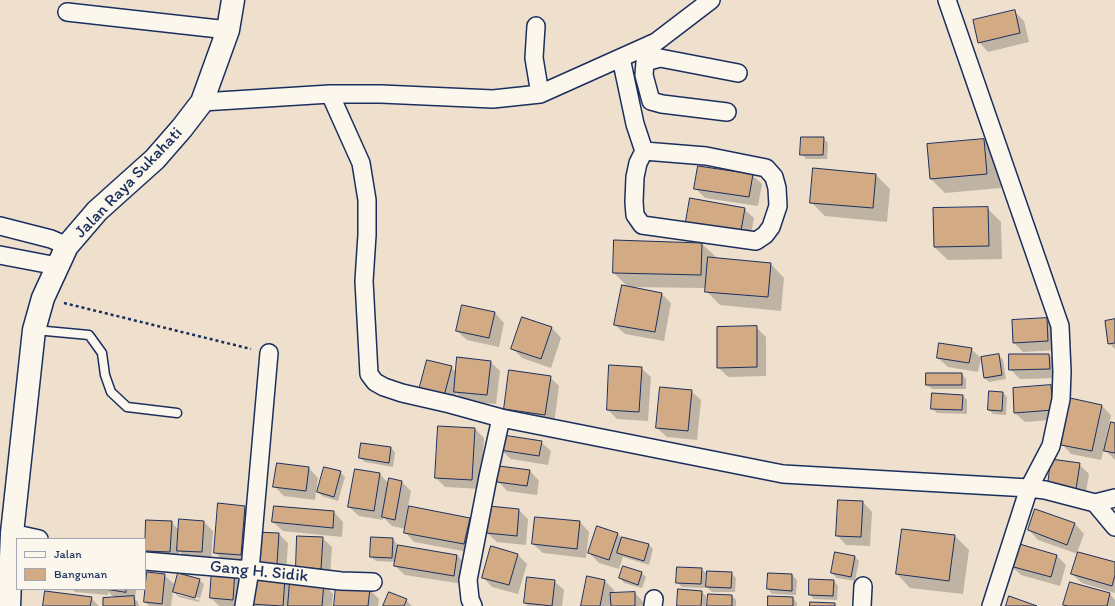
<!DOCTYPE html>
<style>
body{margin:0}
#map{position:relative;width:1115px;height:606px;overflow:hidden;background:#efe0cd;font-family:Itim,sans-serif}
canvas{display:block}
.legend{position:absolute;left:16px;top:538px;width:130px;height:52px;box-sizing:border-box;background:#fbf7ec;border:1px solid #a1a7b3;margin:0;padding:5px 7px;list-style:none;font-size:12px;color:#1b2f5e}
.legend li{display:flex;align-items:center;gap:8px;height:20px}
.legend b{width:20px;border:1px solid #a1a7b3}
</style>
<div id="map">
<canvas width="1115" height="606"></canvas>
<ul class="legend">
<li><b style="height:5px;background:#fbf7ec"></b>Jalan</li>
<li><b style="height:11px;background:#d2ab84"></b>Bangunan</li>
</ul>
</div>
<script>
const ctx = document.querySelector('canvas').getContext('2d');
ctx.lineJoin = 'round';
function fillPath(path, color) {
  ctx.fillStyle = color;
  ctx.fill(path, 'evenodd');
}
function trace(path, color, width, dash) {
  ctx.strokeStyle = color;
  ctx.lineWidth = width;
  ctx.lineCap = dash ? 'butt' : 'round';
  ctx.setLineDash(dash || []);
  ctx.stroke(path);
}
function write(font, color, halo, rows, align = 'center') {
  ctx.font = font + ' Itim,sans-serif';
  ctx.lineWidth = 3;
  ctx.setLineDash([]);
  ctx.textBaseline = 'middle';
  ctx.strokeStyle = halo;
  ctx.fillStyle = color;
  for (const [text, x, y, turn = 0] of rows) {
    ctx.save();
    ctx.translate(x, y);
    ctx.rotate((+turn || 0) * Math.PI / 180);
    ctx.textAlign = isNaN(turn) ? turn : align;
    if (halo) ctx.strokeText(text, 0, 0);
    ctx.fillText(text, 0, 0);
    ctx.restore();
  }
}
const shadow = new Path2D(`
 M1015 12 1024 21 1029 42 988 52 979 42Z
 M823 138 828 143 827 159H806L802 154Z
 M984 140 998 154 1001 188 945 193 931 179Z
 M752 175 762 184 758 206 705 198 696 189Z
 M876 175 890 189 887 222 825 216 811 202Z
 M987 208 1001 222 1002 259 948 260 934 247Z
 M744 209 754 218 749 245 686 226Z
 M702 244 716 257V259L771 264 784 278 781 311 720 305 706 291V288L628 287 614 273Z
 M662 294 671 303 664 341 625 334 615 325Z
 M463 306 495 313 504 323 499 347 467 340 457 331Z
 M522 318 552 328 561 338 551 368 522 358 512 348Z
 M1046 319 1056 328 1057 350 1023 352 1014 343Z
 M1115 320V349L1109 343Z
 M756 327 766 337V376L728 377 718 367Z
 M971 349 981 358 978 372 948 367 938 358Z
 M999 355 1003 360 1006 379 989 382 985 378Z
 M1049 355 1058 364 1059 378 1020 379 1010 369Z
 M491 362 500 371 496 404 464 401 456 393 453 405 430 399 451 367 457 373Z
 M641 368 651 377 648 421 617 419 608 410Z
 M962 374 966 379V389H932L927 385Z
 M550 377 559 386 554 424 515 418 505 409Z
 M1051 386 1060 396 1062 419 1025 422 1015 413Z
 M691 391 701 400 697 440 667 437 657 428Z
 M1003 393 1007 397 1006 415 993 414 989 410Z
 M963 396 967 400V414L937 413 932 408Z
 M1101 405 1111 415 1105 443H1107L1115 424V460L1104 449 1101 460 1071 454 1062 444Z
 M475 429 484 438 481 489 445 487 436 478Z
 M541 442 551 451 548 465 511 459 501 450Z
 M391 448 395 452 393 467 365 462 360 458Z
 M278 464 309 468 318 478 315 500 284 496 274 486Z
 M1079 464 1089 474 1085 498 1058 494Z
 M530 471 539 481 537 495 507 491 498 481Z
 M340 472 345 477 338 501 322 496 318 492Z
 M380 474 389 484 402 482 411 491 405 523 469 519 479 528 474 553 414 542 405 532 406 529 392 526 383 517V520L359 516 349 507Z
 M863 502 872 512 870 546 846 545 837 535Z
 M245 507 254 516 250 564 224 562 215 552Z
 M519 510 528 519 526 545 497 542 487 533Z
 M1036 511 1075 524 1084 534 1077 553 1115 563V593L1082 583 1072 574 1078 554 1038 540 1029 530Z
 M334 512 343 522 342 537 283 531 273 522Z
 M536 518 580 522 589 532 586 558 543 553 533 544Z
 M171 522 179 530 204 522 213 531 211 561 188 560 179 551V561L155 560 146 551Z
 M598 528 618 534 623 539 649 545 653 549 649 565 623 557 619 569 599 563 589 553Z
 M903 530 955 536 969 550 963 594 910 588 897 574Z
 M279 534 288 543 286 573 262 572Z
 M322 538 332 547 330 577 306 576 297 567Z
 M393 539 397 544V546L457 555 466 565 463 584 405 575 395 566 396 562 376 561 371 557Z
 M492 548 518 555 527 564 518 594 492 587 483 577Z
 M1056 555 1066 565 1060 586 1021 575 1011 566Z
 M855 557 859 561 855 581 837 578 832 573Z
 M701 569 706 573 705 588 682 587 677 582Z
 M235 571 244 580 242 606H219L211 598Z
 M641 572 646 577 642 588 624 583 620 578Z
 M731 573 736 578 735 592H712L707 587Z
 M164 575 174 584 171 606H149L145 602Z
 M792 575 797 580 796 595 772 594 768 589Z
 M199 580 204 584 199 602 179 597 174 592ZM178 593 200 598 199 600 178 595Z
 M285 580 291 586 324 584 333 594 332 606H252L250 603Z
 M554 581 564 590 562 606H528L525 603Z
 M605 581 614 590 613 594 635 593 644 603V606H582Z
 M834 581 838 586 837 600 814 599 810 595Z
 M1070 583 1110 594 1115 600V606H1066L1064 605Z
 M72 589H136L135 599 138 602 139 606H104L115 598 108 592V595L75 592Z
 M369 589 379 599 378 606H335Z
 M702 592 706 596V606H679Z
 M732 596 736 600V606H708Z
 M91 598 99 606H44Z
 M793 598 797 603V606H769Z
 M406 600 412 606H384Z`);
const building = new Path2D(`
 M1015 10 1020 33 978 43 973 20Z
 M801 137H824L823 155H800Z
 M984 139 987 174 930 179 927 144Z
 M698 166 753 174 749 197 694 189Z
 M813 168 876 174 873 208 810 203Z
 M690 198 745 208 740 236 685 227Z
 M988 207 989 246 934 247 933 208Z
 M614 240 702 243 701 275 613 273Z
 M708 257 771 263 768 297 705 292Z
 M622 285 662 293 655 332 614 325Z
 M462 305 495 312 489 338 456 331Z
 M522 317 552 327 541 359 511 349Z
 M1047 318 1048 341 1013 343 1012 320Z
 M1115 319V343L1108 344 1105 321Z
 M757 326V367L717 368V327Z
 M939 343 972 348 969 363 937 358Z
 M999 354 1002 375 984 378 981 357Z
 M1009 354H1049L1050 369 1009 370Z
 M457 357 491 361 487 395 454 392Z
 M427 360 452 366 444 396 419 390Z
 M609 365 642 367 639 412 607 410Z
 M509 370 551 376 545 415 504 409Z
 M926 373H962V385H926Z
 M1051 385 1053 410 1014 413 1013 388Z
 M660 387 692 390 688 431 656 428Z
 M989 391 1003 392 1002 411 988 410Z
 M932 393 963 395 962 410 931 409Z
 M1070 398 1102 405 1092 451 1061 445Z
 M1111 422 1115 423V453L1104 451Z
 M438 426 475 428 472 480 435 478Z
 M503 435 542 441 539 456 500 450Z
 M361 443 391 447 389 463 359 458Z
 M1051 459 1080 463 1076 489 1048 485Z
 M277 463 309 467 306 491 273 487Z
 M499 466 530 470 527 486 497 482Z
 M324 467 341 471 334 497 317 492Z
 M355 469 380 473 374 511 348 507Z
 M389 478 402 481 395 520 382 517Z
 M838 500 863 501 861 537 836 536Z
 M218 503 245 506 241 555 214 553Z
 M274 506 334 511 333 528 272 522Z
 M409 506 470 518 464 544 404 533Z
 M489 506 519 509 517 536 486 533Z
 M1035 509 1075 523 1067 545 1028 530Z
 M535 517 580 521 577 549 532 544Z
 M179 519 204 521 202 552 177 551Z
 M146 520 172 521 170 552 145 551Z
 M597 526 618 533 609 560 588 553Z
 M902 529 955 535 949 581 896 574Z
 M254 532 279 533 277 564 252 563Z
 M297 536 323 537 321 569 296 567Z
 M371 537 393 538 392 558 370 557Z
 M622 537 649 544 644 561 617 553Z
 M1016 543 1057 555 1051 577 1010 566Z
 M398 545 457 555 454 576 394 566Z
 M491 546 518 554 509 585 482 578Z
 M835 552 855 556 851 577 831 573Z
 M1078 552 1115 562V575L1112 586 1071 574Z
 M623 566 642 572 638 585 619 578Z
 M677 567 702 568 701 584 676 583Z
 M212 569 235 570 233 600 210 598Z
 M707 571 732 572 731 588 706 587Z
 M147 572 165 574 162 604 144 602Z
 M178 573 200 579 195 598 173 592Z
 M768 573 792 574V591L767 589Z
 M587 576 605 580 600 606H581Z
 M251 577 285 579 283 606 249 604Z
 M527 577 555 580 552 606 524 603Z
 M809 579 834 580 833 596 809 595Z
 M290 581 324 583 322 606H288Z
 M1070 582 1110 593 1107 606H1068L1063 605Z
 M336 586 370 588 368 606H334Z
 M105 589H126V592Z
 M678 589 702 591 701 606H677Z
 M45 591 92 597 90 606H43Z
 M389 592 407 599 404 606H383Z
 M635 592V606H611L610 593Z
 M708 594 732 595V606H707Z
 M134 596 135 606H103V598Z
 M768 596 793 597V606H768Z
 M1009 596 1037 606H1006Z
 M810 602 835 603V606H810Z`);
const path = new Path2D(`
 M64 303 251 349`);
const lane = new Path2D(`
 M35 330 89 335 102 353 105 375 111 392 127 407 177 413`);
const street = new Path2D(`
 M947 0 1060 326 1062 372 1061 399 1051 446 1029 488 991 606
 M67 12 228 30
 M536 26 534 58 540 94
 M621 58 635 124 644 151 706 156 766 168 774 177 777 188 778 206 771 227 765 235 756 241 642 225 635 215 634 202 635 177 638 163 644 151
 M330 94 361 163 367 200V235L364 281 369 374 375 382 384 387 402 393 450 404 501 418 783 474 1029 488 1045 490 1095 503 1115 498
 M202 102 330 94H381L493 99 540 94 656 42 711 0
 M727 112 662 104 651 101 644 75 645 62 660 58 738 73
 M0 226 51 239 67 246
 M0 255 57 266
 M1095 503 1115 527
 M12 533 39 539
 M145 561 250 570 341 581 373 582
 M244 606 250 570 269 353
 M473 606 470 599 468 580 488 477 501 418
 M653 606 654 599
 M862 606 863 586`);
const secondary = new Path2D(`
 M9 606 12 533 34 330 43 298 67 246 97 211 155 159 182 128 202 102 228 30 233 0`);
const streetNames = [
 ["Jalan Raya Sukahati",129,183,-46],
 ["Gang H. Sidik",259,572,6]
];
fillPath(shadow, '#0003');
fillPath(building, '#d2ab84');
trace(building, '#1b2f5e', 1);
trace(lane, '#1b2f5e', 11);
trace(street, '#1b2f5e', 20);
trace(secondary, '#1b2f5e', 25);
trace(path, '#1b2f5e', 2.5, [3, 3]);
trace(lane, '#fbf7ec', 8);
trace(street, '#fbf7ec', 17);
trace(secondary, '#fbf7ec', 22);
write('17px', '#1b2f5e', '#fbf7ec', streetNames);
</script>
